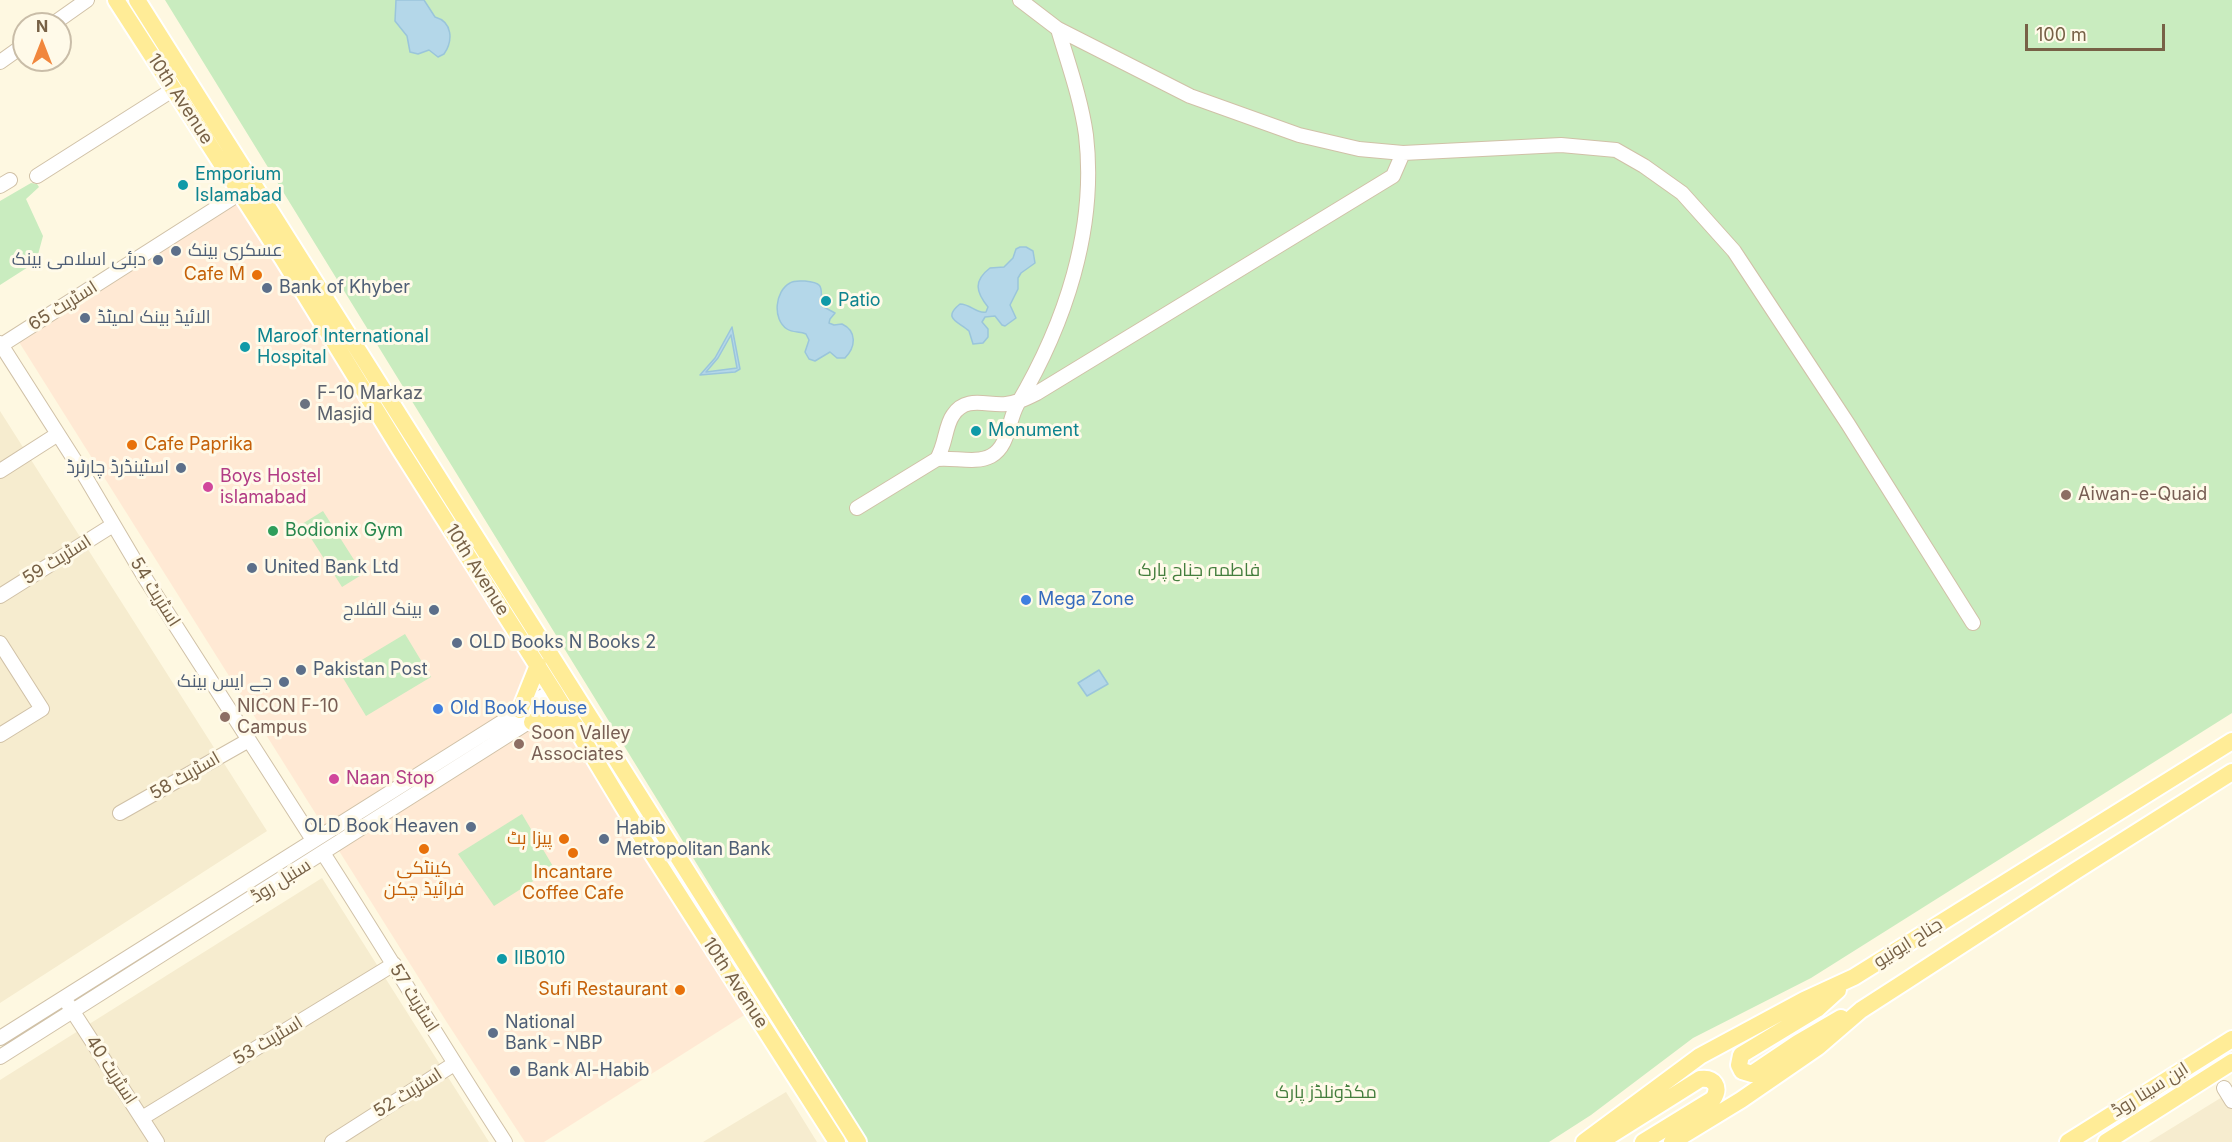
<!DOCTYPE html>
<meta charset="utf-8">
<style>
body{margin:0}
#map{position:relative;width:2232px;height:1142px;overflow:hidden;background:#fef8e1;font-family:Inter,sans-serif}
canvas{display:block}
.north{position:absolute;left:12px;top:12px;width:60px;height:60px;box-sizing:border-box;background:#fffae9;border:2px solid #c9bda8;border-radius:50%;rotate:0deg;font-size:16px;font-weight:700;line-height:24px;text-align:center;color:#776146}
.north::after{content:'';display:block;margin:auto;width:21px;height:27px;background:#f1873d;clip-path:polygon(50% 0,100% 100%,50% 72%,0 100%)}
.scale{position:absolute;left:2025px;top:24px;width:140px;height:27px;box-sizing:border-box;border:3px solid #776146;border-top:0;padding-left:8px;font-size:18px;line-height:21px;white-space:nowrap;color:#776146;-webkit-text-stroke:4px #fffae9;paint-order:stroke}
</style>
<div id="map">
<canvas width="2232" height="1142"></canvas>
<div class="north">N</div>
<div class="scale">100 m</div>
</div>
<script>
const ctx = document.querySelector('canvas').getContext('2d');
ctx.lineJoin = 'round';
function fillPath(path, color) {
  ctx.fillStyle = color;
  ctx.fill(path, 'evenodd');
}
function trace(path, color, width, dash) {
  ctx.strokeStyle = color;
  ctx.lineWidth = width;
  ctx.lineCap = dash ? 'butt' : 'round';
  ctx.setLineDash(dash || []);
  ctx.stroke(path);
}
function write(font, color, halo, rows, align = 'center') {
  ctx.font = font + ' Inter,Cairo,sans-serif';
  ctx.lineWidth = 6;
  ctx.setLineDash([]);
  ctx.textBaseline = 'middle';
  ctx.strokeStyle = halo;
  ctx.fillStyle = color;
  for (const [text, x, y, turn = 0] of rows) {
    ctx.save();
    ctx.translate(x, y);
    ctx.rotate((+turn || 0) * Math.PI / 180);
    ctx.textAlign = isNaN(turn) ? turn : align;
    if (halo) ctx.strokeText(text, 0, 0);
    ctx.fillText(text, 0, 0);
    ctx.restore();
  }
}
const residential = new Path2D(`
 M0 411 267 831 0 1003Z
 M322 878 489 1142H0V1080Z
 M2232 1091V1142H2149Z
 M786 1092 817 1142H703Z`);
const commercial = new Path2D(`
 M239 200 746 1014 544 1142H525L446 1021 19 342Z`);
const green = new Path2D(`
 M165 0H2232V713L1811 978 1693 1038 1591 1115 1549 1142H868Z
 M31 183 37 184 39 187 26 199 43 236 36 262 0 285V201Z
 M323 511 363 574 342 587 302 524Z
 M405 634 431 677 366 716 340 673Z
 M522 814 554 868 494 906 458 854Z`);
const water = new Path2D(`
 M396 0H424L435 17C453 22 453 41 444 54L438 57 429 50 418 54 410 52 407 36 395 21Z
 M1020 247H1026L1033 251 1035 263 1021 273 1018 278V289L1010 305 1016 318 1005 326 1002 325 995 316 985 317 982 322 988 329V337L983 343 973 344 969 331C960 322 941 319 960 304 971 304 976 314 986 312L988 307C976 292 973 281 990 268L1004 267 1013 258 1016 249Z
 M805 281C828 283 819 291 822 306L835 313 830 319 829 323 834 325 842 324C857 331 856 347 845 358H837L830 352 815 361 809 359 805 352 809 340 806 334C800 331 793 333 787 329 772 319 775 291 790 283 794 280 801 281 805 281Z
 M732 327 740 369 735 372 700 375 715 358ZM731 335 737 368 706 372 718 358Z
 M1099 670 1108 684 1087 696 1078 683Z`);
const minor = new Path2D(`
 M1020 0 1058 29 1190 96 1299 135 1359 149 1403 153 1561 145 1616 150 1644 166 1682 193 1734 251 1848 424 1973 623
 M53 24 87 0
 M0 62 24 45
 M37 176 174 89
 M0 186 10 180
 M0 343 86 478 145 578 313 840
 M0 346 240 193
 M937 459C946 444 945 426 953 415 966 395 987 406 1006 404 1017 403 1027 398 1037 393L1393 176 1403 153
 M0 471 58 434
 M857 508 937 459C954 457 976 464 991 456 1009 446 1008 421 1017 405 1065 324 1097 229 1086 135 1081 99 1068 63 1058 29
 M0 596 113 525
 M0 643 42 709 0 735
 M120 813 249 740
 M323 853C385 949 443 1047 505 1142
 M68 1004 157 1142
 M0 1038 553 690
 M0 1057 560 702
 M2224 1088 2232 1101
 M142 1118 394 964
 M332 1142 454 1064`);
const major = new Path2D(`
 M116 0 283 259 400 449 553 690 643 839 837 1142
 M137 0 858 1142
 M520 710 538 665
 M532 722 575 725
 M1838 990 1817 1009 1741 1055 1739 1065 1742 1071 1752 1074 1798 1043 1841 1018
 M1603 1140 1700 1079C1714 1077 1721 1087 1713 1099L1643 1142
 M1584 1142 1700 1056 1804 1000 1854 977 2232 741
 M1672 1142 1741 1100 1818 1047 1861 1010 1906 981 2077 870 2232 772
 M2068 1142 2232 1039
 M2106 1142 2232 1062`);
const markers = [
 [183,185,6,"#0f9aa8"],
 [176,251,6,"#5c6f8a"],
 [158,260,6,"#5c6f8a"],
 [257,275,6,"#e8710a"],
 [267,288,6,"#5c6f8a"],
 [826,301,6,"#0f9aa8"],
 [85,318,6,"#5c6f8a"],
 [245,347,6,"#0f9aa8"],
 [305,404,6,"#6b7280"],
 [976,431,6,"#0f9aa8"],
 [132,445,6,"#e8710a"],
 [181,468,6,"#5c6f8a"],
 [208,487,6,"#d1479c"],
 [2066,495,6,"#8d6e63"],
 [273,531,6,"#2e9e5b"],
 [252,568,6,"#5c6f8a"],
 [1026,600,6,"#3f7fe0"],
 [434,610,6,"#5c6f8a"],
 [457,643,6,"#5c6f8a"],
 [301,670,6,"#5c6f8a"],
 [284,682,6,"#5c6f8a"],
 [438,709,6,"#3f7fe0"],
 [225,717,6,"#8d6e63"],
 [519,744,6,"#8d6e63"],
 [334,779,6,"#d1479c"],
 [471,827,6,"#5c6f8a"],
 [564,839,6,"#e8710a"],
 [604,839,6,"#5c6f8a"],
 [424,849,6,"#e8710a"],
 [573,853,6,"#e8710a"],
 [502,959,6,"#0f9aa8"],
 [680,990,6,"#e8710a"],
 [493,1033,6,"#5c6f8a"],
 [515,1071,6,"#5c6f8a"]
];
const streetNames = [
 ["10th Avenue",180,99,57],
 ["اسٹریٹ 65",63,306,-32],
 ["اسٹریٹ 59",57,560,-32],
 ["10th Avenue",477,570,58],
 ["اسٹریٹ 54",155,592,58],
 ["اسٹریٹ 58",185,776,-30],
 ["سنبل روڈ",281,881,-32],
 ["جناح ایونیو",1908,943,-32],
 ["10th Avenue",735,983,57],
 ["اسٹریٹ 57",414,998,58],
 ["اسٹریٹ 53",268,1041,-31],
 ["اسٹریٹ 40",111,1070,57],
 ["ابن سینا روڈ",2150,1090,-32],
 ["اسٹریٹ 52",408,1093,-32]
];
const cultureNames = [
 ["Emporium",195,175],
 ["Islamabad",195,196],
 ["Patio",838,301],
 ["Maroof International",257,337],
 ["Hospital",257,358],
 ["Monument",988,431],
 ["IIB010",514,959]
];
const serviceNames = [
 ["عسکری بینک",188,251],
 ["دبئی اسلامی بینک",146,260,"right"],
 ["Bank of Khyber",279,288],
 ["الائیڈ بینک لمیٹڈ",97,318],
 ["اسٹینڈرڈ چارٹرڈ",169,468,"right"],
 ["United Bank Ltd",264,568],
 ["بینک الفلاح",422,610,"right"],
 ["OLD Books N Books 2",469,643],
 ["Pakistan Post",313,670],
 ["جے ایس بینک",272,682,"right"],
 ["OLD Book Heaven",459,827,"right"],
 ["Habib",616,829],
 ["Metropolitan Bank",616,850],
 ["National",505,1023],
 ["Bank - NBP",505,1044],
 ["Bank Al-Habib",527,1071]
];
const foodNames = [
 ["Cafe M",245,275],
 ["Cafe Paprika",144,445,"left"],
 ["پیزا ہٹ",552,839],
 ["کینٹکی",424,869,"center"],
 ["فرائیڈ چکن",424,890,"center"],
 ["Incantare",573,873,"center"],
 ["Coffee Cafe",573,894,"center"],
 ["Sufi Restaurant",668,990]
];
const worshipNames = [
 ["F-10 Markaz",317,394],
 ["Masjid",317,415]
];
const hotelNames = [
 ["Boys Hostel",220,477],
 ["islamabad",220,498],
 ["Naan Stop",346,779]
];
const educationNames = [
 ["Aiwan-e-Quaid",2078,495],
 ["NICON F-10",237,707],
 ["Campus",237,728],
 ["Soon Valley",531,734],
 ["Associates",531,755]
];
const leisureNames = [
 ["Bodionix Gym",285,531]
];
const parkNames = [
 ["فاطمہ جناح پارک",1199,571],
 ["مکڈونلڈز پارک",1326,1093]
];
const shopNames = [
 ["Mega Zone",1038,600],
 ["Old Book House",450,709]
];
fillPath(residential, '#f6eccf');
fillPath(commercial, '#ffe9d4');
fillPath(green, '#c9ecbf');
fillPath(water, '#b4d7e9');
trace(water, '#9ac5db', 1.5);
trace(minor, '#d0c1a7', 16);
trace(major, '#fff', 20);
trace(minor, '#fff', 14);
trace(major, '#ffec97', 16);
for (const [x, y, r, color] of markers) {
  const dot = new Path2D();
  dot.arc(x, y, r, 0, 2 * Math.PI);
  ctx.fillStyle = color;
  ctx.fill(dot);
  trace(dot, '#fffae9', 2);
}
write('18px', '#776146', '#fffae9', streetNames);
write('18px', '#0d838f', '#fffae9', cultureNames, 'left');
write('18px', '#4e5e75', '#fffae9', serviceNames, 'left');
write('18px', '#c56008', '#fffae9', foodNames, 'right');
write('18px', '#5b616d', '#fffae9', worshipNames, 'left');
write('18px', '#b23c85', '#fffae9', hotelNames, 'left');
write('18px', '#785e54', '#fffae9', educationNames, 'left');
write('18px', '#27864d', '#fffae9', leisureNames, 'left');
write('18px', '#447e3d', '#fffae9', parkNames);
write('18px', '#366cbe', '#fffae9', shopNames, 'left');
</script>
